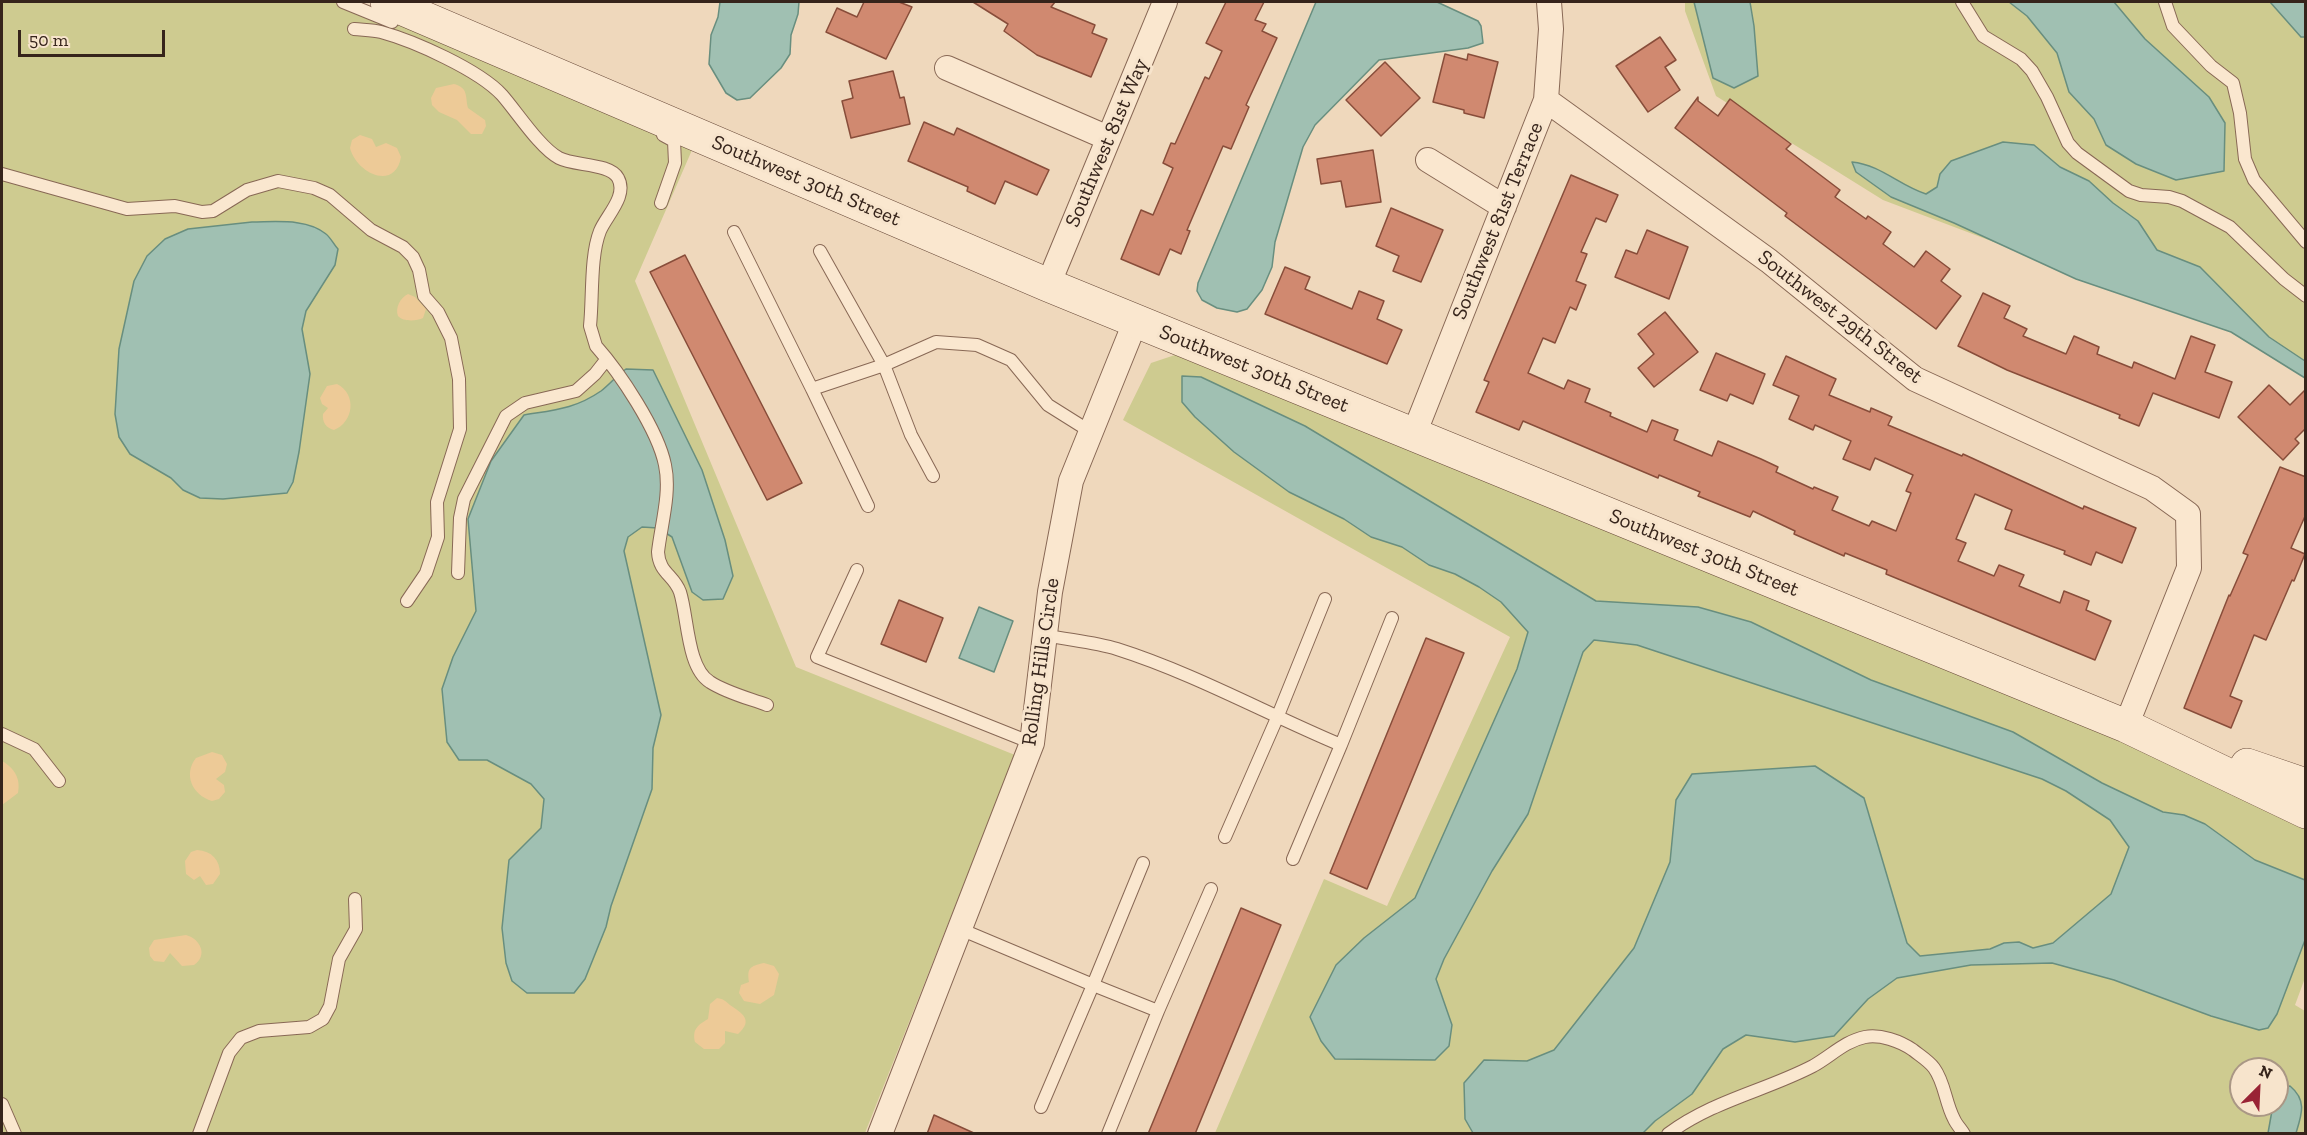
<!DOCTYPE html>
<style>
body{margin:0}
#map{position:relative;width:2307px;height:1135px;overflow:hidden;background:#efd8bc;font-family:"Zilla Slab",serif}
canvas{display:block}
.frame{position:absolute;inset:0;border:3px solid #36241b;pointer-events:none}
.north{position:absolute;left:2229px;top:1057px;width:60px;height:60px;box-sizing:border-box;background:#f7e4cc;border:2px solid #aa9785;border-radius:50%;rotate:24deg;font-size:16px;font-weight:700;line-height:24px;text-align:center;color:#36241b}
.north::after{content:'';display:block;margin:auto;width:21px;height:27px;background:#992335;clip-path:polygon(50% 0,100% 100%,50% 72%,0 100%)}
.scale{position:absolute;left:18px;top:30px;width:147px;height:27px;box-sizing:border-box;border:3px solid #36241b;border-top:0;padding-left:8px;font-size:18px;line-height:21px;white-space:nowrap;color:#36241b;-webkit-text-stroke:4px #f7e4cc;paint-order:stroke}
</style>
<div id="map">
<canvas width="2307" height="1135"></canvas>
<div class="frame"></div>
<div class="north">N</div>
<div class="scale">50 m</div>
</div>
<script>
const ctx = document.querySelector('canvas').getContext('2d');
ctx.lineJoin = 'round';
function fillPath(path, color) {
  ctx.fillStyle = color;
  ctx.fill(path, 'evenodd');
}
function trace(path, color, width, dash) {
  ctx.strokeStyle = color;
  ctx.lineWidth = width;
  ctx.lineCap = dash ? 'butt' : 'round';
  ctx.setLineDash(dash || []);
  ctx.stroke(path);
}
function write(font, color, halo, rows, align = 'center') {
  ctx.font = font + ' "Zilla Slab",serif';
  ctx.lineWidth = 6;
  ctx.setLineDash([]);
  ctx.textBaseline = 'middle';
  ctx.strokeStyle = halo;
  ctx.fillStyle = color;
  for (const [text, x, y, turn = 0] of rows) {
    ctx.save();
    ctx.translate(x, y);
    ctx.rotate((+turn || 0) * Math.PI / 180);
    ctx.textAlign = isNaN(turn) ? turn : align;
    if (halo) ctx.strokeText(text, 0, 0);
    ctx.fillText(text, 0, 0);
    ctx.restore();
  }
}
const green = new Path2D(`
 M2 2H346L692 150 635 281 796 667 1015 755 865 1133 2 1134Z
 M1685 2H2305V365L2231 332 1883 200 1716 96 1685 11Z
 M1175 355 2177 761 2305 822V978L2295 1005 2305 1011V1133H1215L1324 879 1387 906 1510 637 1123 420 1151 363ZM2241 1069H2277V1105H2241Z`);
const sand = new Path2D(`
 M454 84C469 88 465 97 468 108L485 120 486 126 482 134H471L457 120 439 112 432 105 431 98 436 88Z
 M360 135 372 139 376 147 386 143 397 148 401 157C395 191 357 174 350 148L352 140Z
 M408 294 415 297 426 309 423 318C417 321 403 322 398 316 395 308 400 298 408 294Z
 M337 384C357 394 354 422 334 430 326 428 322 422 323 414L328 408 322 404 320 398 327 386Z
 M212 752 222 755 227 764 225 772 216 779 224 785 225 792 219 799 212 801C192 795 183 774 196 758Z
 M2 761C14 768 21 778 18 793L2 805Z
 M197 850C212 851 220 860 220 874L213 884 206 885 200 876 194 880 186 874 185 861 191 852Z
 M186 935C201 939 208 956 194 965L182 966 170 953 164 962 154 961 150 956 149 948 154 940Z
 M764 963 774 966 779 974 774 995 760 1004 744 1001 739 993 741 985 749 982C747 969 749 966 764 963Z
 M717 998C724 999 725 1001 730 1005 742 1013 754 1020 738 1034L725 1031V1043L719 1049H704L695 1042C692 1029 698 1025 708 1019L710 1004Z`);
const water = new Path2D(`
 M720 2H799L798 14 791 35 790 54 781 68 750 98 737 100 726 93 709 64 711 35 718 17Z
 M1316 2H1437L1478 21 1481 26 1483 43 1468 48 1379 60 1315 125 1303 147 1275 242 1272 267 1262 290 1247 309 1237 312 1217 308 1202 300 1197 291 1198 283Z
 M1694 2H1750L1754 26 1758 76 1734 88 1713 78Z
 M2009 2H2114L2145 39 2209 97 2225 123 2224 171 2176 180 2136 164 2106 145 2094 119 2069 92 2057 53 2027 16Z
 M2270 2H2305V37H2301Z
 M2003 142 2034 145 2060 167 2089 181 2113 203 2138 221 2157 250 2200 267 2269 337 2305 361V378L2231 332 2076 279 1954 223 1891 197 1856 172 1852 162C1881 165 1900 186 1926 194L1937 187 1940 174 1951 161Z
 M252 222C275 222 307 218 326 234 331 238 334 245 338 249L335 265 306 311 302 329 310 374 299 452 293 482 287 493 223 499 200 498 183 490 171 478 130 454 119 437 115 414 119 349 134 281 147 256 165 239 188 229Z
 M626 369 653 370 702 470 725 540 733 576 723 599 703 600 692 592 672 537 658 528 642 527 628 537 624 551 661 715 653 748 652 789 611 906 606 927 585 979 574 993H527L512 981 506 963 502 928 509 860 541 828 544 799 531 784 487 760H459L447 742 442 689 453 657 476 611 468 519 491 461 524 415C554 410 575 409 601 391 610 384 617 375 626 369Z
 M1182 376 1201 377 1305 426 1596 601 1698 607 1751 622 1871 680 2013 732 2102 783 2163 812 2184 815 2205 824 2255 860 2305 880V940L2277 1014 2268 1028 2259 1030 2211 1016 2114 980 2052 963 1971 965 1897 978 1868 999 1834 1036 1795 1042 1746 1035 1723 1049 1692 1094 1655 1121 1643 1133H1473L1465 1119 1464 1083 1484 1060 1527 1061 1554 1050 1634 948 1670 862 1676 800 1692 774 1815 766 1864 798 1907 943 1920 956 1990 949 2004 943 2019 942 2033 948 2053 943 2111 894 2129 847 2110 820 2066 791 2042 779 1637 645 1594 640 1583 652 1528 814 1492 871 1444 959 1436 979 1452 1025 1449 1046 1435 1060 1335 1059 1321 1041 1310 1017 1336 965 1364 938 1415 898 1517 669 1528 632 1501 602 1479 587 1455 574 1429 565 1402 547 1371 537 1344 519 1289 492 1234 452 1195 417 1182 402Z
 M979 607 1013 621 994 672 959 658Z
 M2290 1086C2307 1100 2302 1114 2296 1133H2268L2273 1105H2277V1095L2280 1089Z`);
const building = new Path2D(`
 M864 2H899L912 7 886 59 826 32 837 8 857 17Z
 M973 2H1055L1051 7 1095 25 1092 33 1107 39 1091 77 1037 55 1004 31 1008 24Z
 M1226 2H1264L1255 20 1266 24 1262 31 1277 38 1246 105 1249 107 1231 149 1223 146 1187 230 1190 231 1181 254 1170 249 1159 275 1121 259 1141 210 1153 215 1173 168 1163 163 1171 143 1175 144 1205 77 1209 79 1222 51 1206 43Z
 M1660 37 1676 60 1665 67 1680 90 1648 112 1616 66Z
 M1445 54 1467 60 1468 54 1498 62 1484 118 1464 113V110L1433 102Z
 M1385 62 1420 98 1381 136 1346 100Z
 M893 71 900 98 904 97 910 124 851 138 842 101 853 98 849 81Z
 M1698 97V101L1718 116 1730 99 1791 144 1786 149 1840 190 1835 197 1866 219 1868 216 1891 232 1883 244 1914 267 1926 251 1950 269 1941 281 1961 296 1936 329 1785 216 1787 213 1675 128Z
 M924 122 954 135 957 128 1049 170 1037 195 1005 181 995 204 967 191 968 187 908 161Z
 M1373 150 1381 202 1346 207 1341 181 1321 184 1317 159Z
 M1571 175 1618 195 1606 222 1596 218 1581 252 1587 254 1576 281 1586 285 1576 310 1570 307 1555 343 1543 338 1528 373 1564 389 1568 380 1590 389 1585 402 1611 413 1610 416 1647 432 1652 420 1678 430 1674 440 1712 456 1718 441 1761 459 1778 467 1776 472 1813 489 1814 487 1838 497 1832 510 1869 526 1872 521 1896 531 1911 493 1906 491 1913 475 1875 458 1870 470 1843 459 1851 441 1815 425 1813 430 1789 419 1799 396 1773 385 1786 356 1836 379 1829 395 1870 412 1871 408 1892 417 1888 425 1962 456 1963 454 2083 509 2084 506 2136 528 2122 563 2096 552 2091 565 2064 554 2065 551 2005 529 2012 510 1975 494 1956 539 1966 543 1958 561 1994 576 1999 565 2024 575 2019 586 2060 603 2064 591 2089 601 2086 610 2111 621 2095 660 1886 574 1887 570 1845 553 1844 556 1794 534 1795 531 1753 511 1750 517 1698 496 1700 492 1659 475 1658 478 1523 421 1519 430 1476 412 1489 382 1484 380Z
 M1391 208 1443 230 1421 282 1393 271 1399 256 1376 246Z
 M1647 230 1688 247 1669 299 1615 277 1626 250 1637 254Z
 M685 255 802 483 767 500 650 272Z
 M1285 267 1310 277 1305 289 1352 309 1359 291 1384 301 1377 319 1402 330 1387 364 1265 314Z
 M1983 293 2010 306 2004 318 2027 329 2023 336 2066 354 2074 336 2099 347 2097 354 2132 368 2134 362 2175 379 2191 336 2215 345 2205 372 2232 382 2219 418 2153 393 2139 426 2119 418 2120 415 2007 370 1958 346Z
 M1665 312 1698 352 1654 387 1638 368 1654 354 1638 334Z
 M1716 353 1765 374 1753 404 1730 394 1727 401 1700 390Z
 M2269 385 2290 405 2306 389V428L2295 439 2299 443 2283 460 2238 417Z
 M2280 467 2306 477V514L2291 548 2305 554 2294 581 2292 580 2266 640 2254 635 2230 696 2242 701 2231 728 2184 708 2229 595 2230 596 2248 555 2243 553Z
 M899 600 943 618 926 662 881 644Z
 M1426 638 1464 653 1367 889 1330 873Z
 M1241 908 1281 925 1195 1134H1148Z
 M934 1115 976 1134H927Z`);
const lane = new Path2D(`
 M343 2 392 22
 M1962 2 1983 36 2021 59 2032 71 2047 97 2068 143 2077 153 2129 191 2141 195 2169 197 2182 201 2230 227 2284 279 2306 296
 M2165 2 2173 26 2211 66 2233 83 2240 113 2245 159 2254 180 2306 242
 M354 29C363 30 373 30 381 32 414 41 479 70 502 95 517 112 540 148 559 158 574 166 610 163 618 178 628 196 606 216 600 231 590 256 593 298 590 326L596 346C620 373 658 430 665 465 671 493 661 525 658 552 659 573 674 575 680 592 688 617 687 668 710 682 727 693 748 698 767 705
 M2 174 127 209 175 206 202 212 213 211 247 190 278 181 314 188 330 195 371 230 403 247 413 257 419 270 424 296 438 312 451 338 459 379 460 429 437 502 438 537 426 573 407 601
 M661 203 675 163 674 141 663 135
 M734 232 812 389 884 365 911 435 933 476
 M820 251 884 365 936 342 977 345 1011 360 1048 405 1091 432
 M812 389 868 506
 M857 570 817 657 1032 743
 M458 573 460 518 464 499 506 416 525 403 576 391 595 374 606 360
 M1045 635C1068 640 1094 642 1117 649 1193 673 1267 714 1341 745L1293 859
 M2 734 34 749 59 781
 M1341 745 1392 618
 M1225 837 1277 718 1325 599
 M960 929 1093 985 1041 1107
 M1158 1011 1211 889
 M2 1104 15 1134
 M199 1134 229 1053 241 1038 259 1031 309 1027 323 1019 330 1006 339 959 356 929 355 899
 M1108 1134 1158 1011 1093 985 1143 863
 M1668 1134C1714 1100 1765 1091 1813 1066 1831 1056 1845 1041 1865 1037 1880 1034 1900 1041 1913 1050 1919 1055 1929 1061 1934 1068 1945 1083 1945 1102 1954 1119 1956 1124 1961 1129 1964 1134`);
const street = new Path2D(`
 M947 68 1108 138
 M1546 100 1769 261 1915 379 2152 488 2188 514 2189 568 2126 726
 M1428 160 1504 207
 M1048 285 1165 2
 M1414 434 1546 100 1551 29 1549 2
 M880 1134 1032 743 1050 592 1071 481 1136 320`);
const secondary = new Path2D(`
 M387 2 1048 285 2126 726 2306 812
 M2247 765 2306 785`);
const streetNames = [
 ["Southwest 81st Way",1107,143,-67],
 ["Southwest 30th Street",806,181,23],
 ["Southwest 81st Terrace",1498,221,-68],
 ["Southwest 29th Street",1840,317,38],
 ["Southwest 30th Street",1254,369,22],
 ["Southwest 30th Street",1704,553,22],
 ["Rolling Hills Circle",1041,662,-82]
];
fillPath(green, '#cecb90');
fillPath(sand, '#edca97');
fillPath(water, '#a0c0b2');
trace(water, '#688e7f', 1.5);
fillPath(building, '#d08970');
trace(building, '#884d3a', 1.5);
trace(lane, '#886855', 14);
trace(street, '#886855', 26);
trace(secondary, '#694a39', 34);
trace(lane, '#fae7cf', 12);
trace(street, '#fae7cf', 24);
trace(secondary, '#fae7cf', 33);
write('21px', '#36241b', '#f7e4cc', streetNames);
</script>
